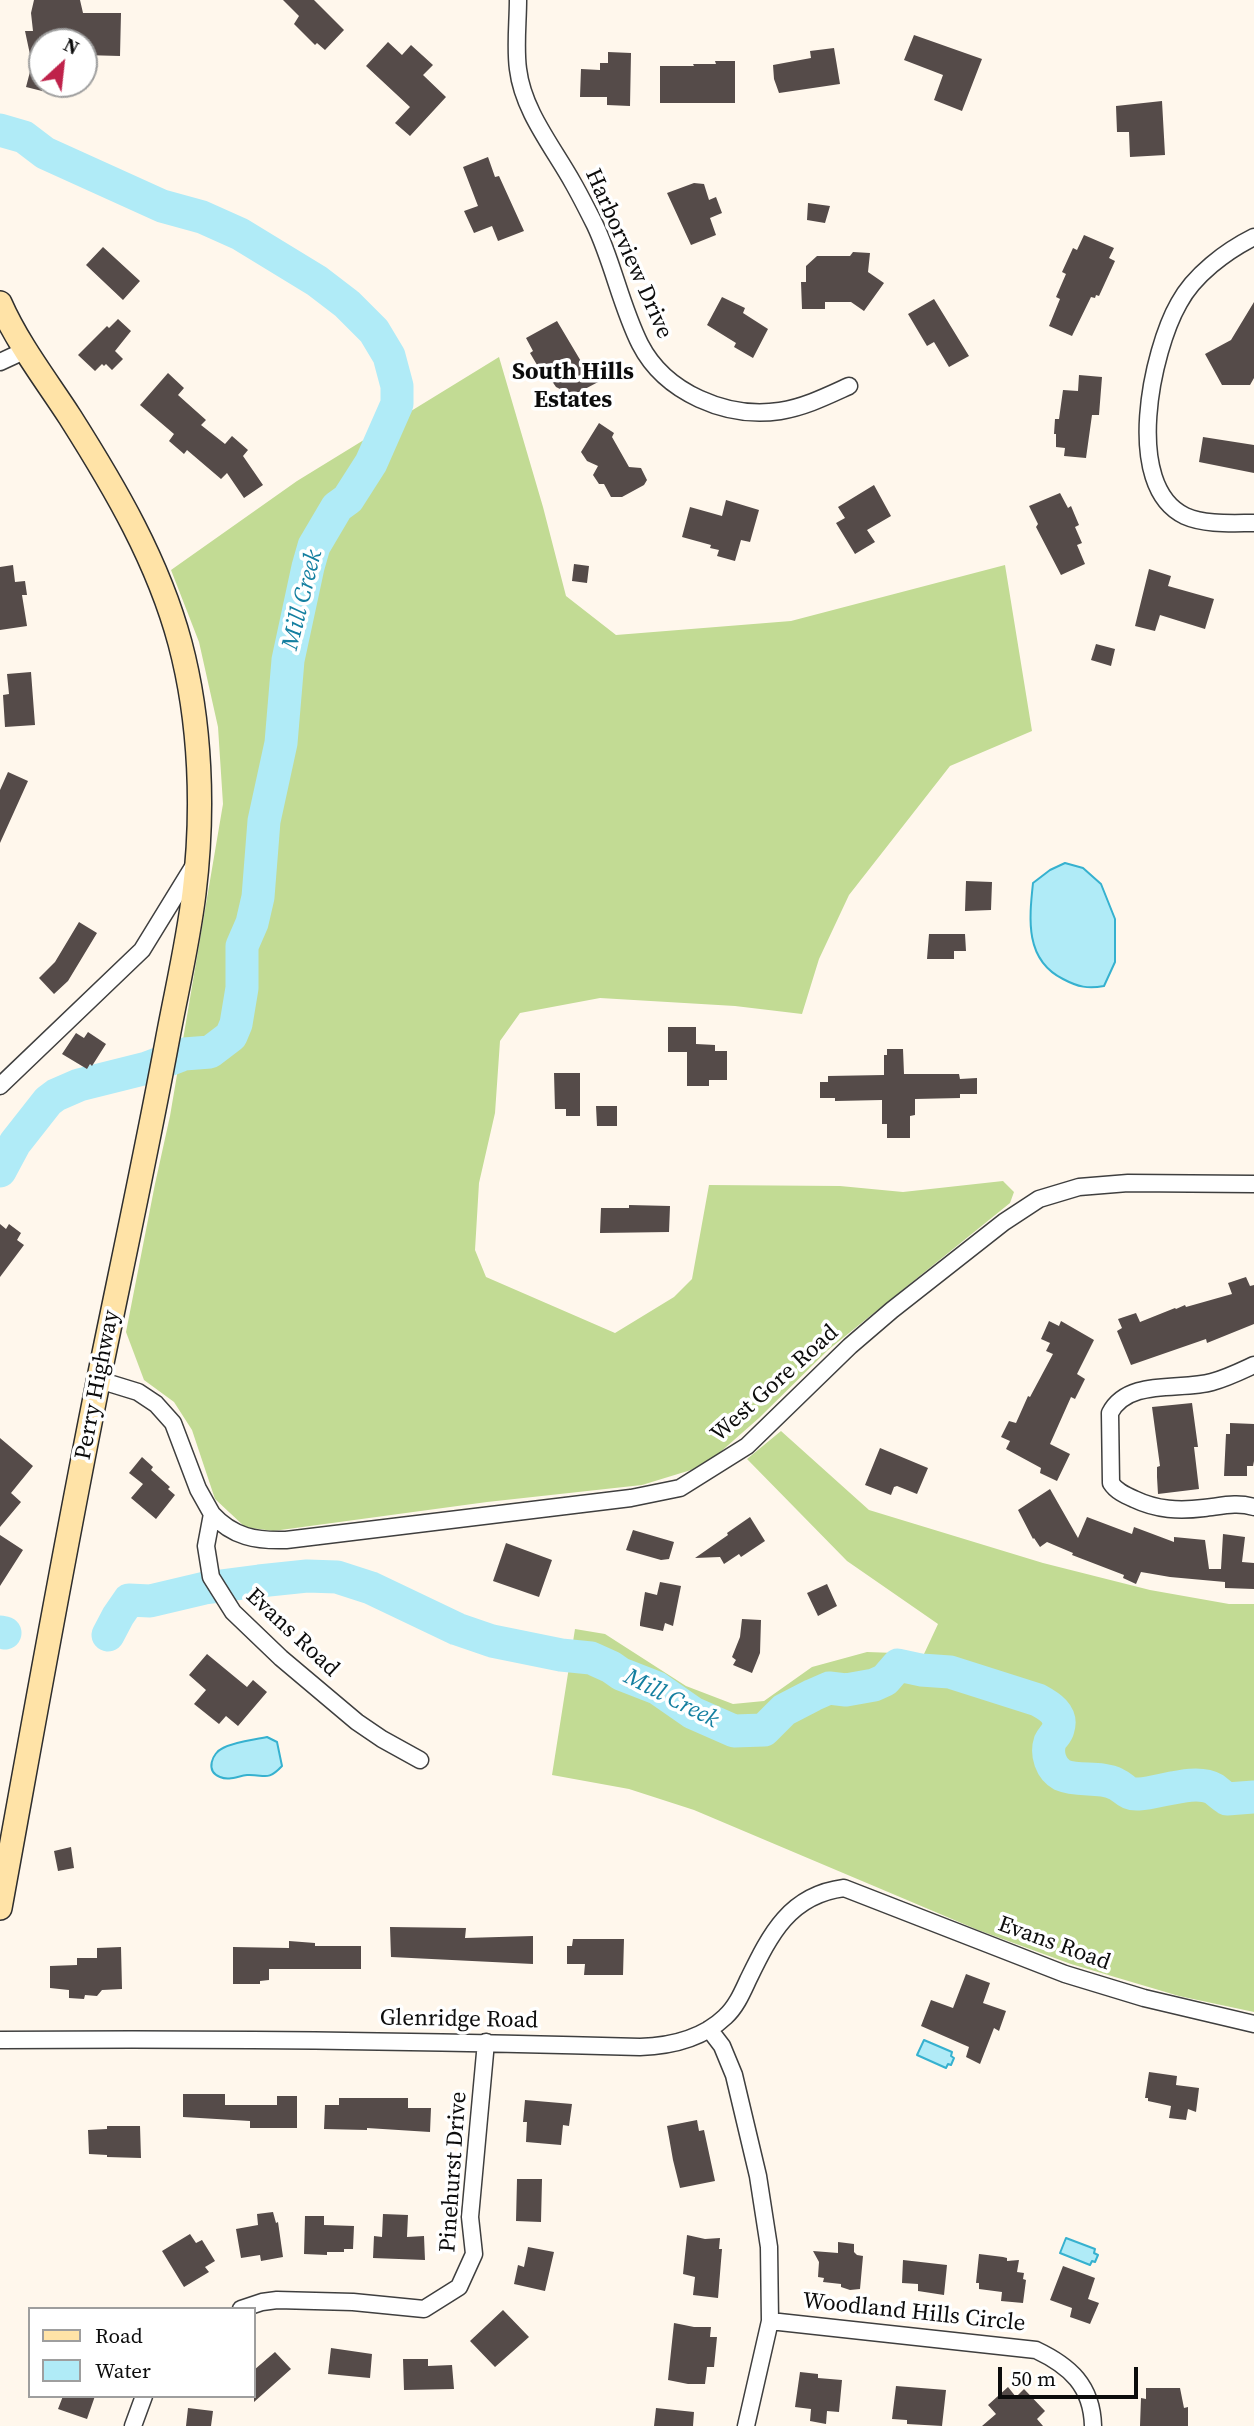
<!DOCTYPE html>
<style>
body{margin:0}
#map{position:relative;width:1254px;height:2426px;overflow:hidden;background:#fff7ec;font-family:"Source Serif 4",serif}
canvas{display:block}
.legend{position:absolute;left:28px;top:2307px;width:228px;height:91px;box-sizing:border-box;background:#fff;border:2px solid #9e9e9e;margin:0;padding:9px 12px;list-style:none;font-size:21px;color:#0c0c0c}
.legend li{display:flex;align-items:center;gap:14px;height:35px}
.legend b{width:35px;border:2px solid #9e9e9e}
.north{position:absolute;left:28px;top:28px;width:70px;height:70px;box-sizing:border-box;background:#fff;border:2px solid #9e9e9e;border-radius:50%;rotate:27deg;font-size:19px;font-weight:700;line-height:28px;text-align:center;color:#0c0c0c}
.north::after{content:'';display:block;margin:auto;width:24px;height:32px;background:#bf224a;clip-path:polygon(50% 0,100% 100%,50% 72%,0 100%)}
.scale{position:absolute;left:998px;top:2367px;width:140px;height:32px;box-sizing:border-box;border:4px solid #0c0c0c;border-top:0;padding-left:9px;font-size:21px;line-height:24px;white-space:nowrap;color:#0c0c0c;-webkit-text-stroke:5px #fff;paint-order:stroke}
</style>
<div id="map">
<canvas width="1254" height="2426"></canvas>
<ul class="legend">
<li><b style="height:9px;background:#ffe3a7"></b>Road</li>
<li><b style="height:19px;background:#b0ebf7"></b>Water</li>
</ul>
<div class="north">N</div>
<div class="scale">50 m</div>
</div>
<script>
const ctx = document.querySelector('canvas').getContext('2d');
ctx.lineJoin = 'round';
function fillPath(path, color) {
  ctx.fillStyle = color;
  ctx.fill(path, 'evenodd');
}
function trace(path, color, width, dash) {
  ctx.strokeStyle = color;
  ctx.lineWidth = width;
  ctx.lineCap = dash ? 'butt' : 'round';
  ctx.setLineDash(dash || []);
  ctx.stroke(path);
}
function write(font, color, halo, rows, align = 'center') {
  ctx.font = font + ' "Source Serif 4",serif';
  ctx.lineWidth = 7;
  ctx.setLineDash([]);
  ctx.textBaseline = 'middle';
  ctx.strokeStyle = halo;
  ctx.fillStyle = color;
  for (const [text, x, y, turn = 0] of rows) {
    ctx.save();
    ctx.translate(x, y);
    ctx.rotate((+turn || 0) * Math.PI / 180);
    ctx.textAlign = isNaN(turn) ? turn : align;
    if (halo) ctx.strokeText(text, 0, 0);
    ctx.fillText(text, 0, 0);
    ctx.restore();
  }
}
const forest = new Path2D(`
 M499 357 543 507 566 596 616 635 791 621 1005 565 1032 731 950 766 849 895 819 959 802 1014 735 1006 600 998 520 1013 500 1041 495 1113 479 1183 475 1250 486 1277 615 1333 674 1297 692 1279 709 1185 840 1186 903 1192 1003 1181 1014 1192 1010 1203 828 1350 759 1418 717 1455 691 1470 642 1485 487 1502 273 1531 245 1527 215 1499 192 1430 174 1402 144 1380 126 1332 155 1184 170 1116 223 804 218 727 199 642 171 570 297 481Z
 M781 1431 869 1510 1043 1563 1150 1590 1229 1604H1254V2012L1179 1996 1071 1964 978 1930 694 1810 629 1789 552 1775 575 1629 605 1634 686 1686 733 1704 764 1701 812 1667 867 1652 924 1654 938 1624 847 1561 747 1459Z`);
const water = new Path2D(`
 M1065 863 1083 868 1101 884 1115 919V962L1104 986C1088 989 1078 987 1063 979 1025 960 1029 920 1033 883L1050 870Z
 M267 1737 277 1742 282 1766C267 1782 265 1774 247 1775 238 1776 229 1781 220 1777 205 1771 212 1753 223 1748 236 1741 253 1740 267 1737Z
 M924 2040 952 2052 951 2056 954 2058 951 2065 948 2064 946 2068 917 2055Z
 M1066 2238 1095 2249 1094 2253 1098 2255 1095 2262 1092 2261 1090 2265 1060 2253Z`);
const river = new Path2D(`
 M0 130 24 137 45 153 162 206 202 217 240 234 317 281 347 304 374 331 389 356 397 386V404L371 463 348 499 337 507 314 546 308 567 288 660 281 743 264 821 258 897 252 923 242 946V988L236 1024 231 1036 210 1052 184 1054 147 1068 79 1085 56 1095 48 1101 15 1143 0 1171
 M0 1632 5 1633
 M108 1635 118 1616 129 1600 150 1601 205 1588 259 1581 307 1576 337 1577 371 1588 457 1629 492 1641 561 1655 591 1658 611 1667 621 1674 657 1688 693 1713 734 1731 764 1730 784 1710 813 1695 829 1688 846 1690 874 1685 885 1680 898 1665 921 1670 950 1672 1038 1700C1049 1706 1063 1714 1058 1729 1057 1734 1052 1737 1050 1742 1046 1754 1051 1769 1062 1775 1078 1782 1100 1776 1116 1784 1125 1788 1126 1795 1139 1794 1160 1793 1195 1778 1214 1789 1218 1792 1222 1796 1227 1799L1254 1797`);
const building = new Path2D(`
 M34 0H80L83 13H121L120 56 84 55V42H42V91L26 87 32 64 25 31H33L31 13Z
 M283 0H314L344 30 325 50 317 43 315 45 294 24 299 16Z
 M914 35 982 59 962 111 934 100 943 75 904 60Z
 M388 42 402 55 411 45 433 65 423 75 446 97 410 136 395 123 410 107 366 66Z
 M834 48 840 84 779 93 774 79 773 65 811 58 810 51Z
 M608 52 631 53 630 106 607 105V97H580L581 69 600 70V63H608Z
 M715 61H735V103H660V66H694L693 64H716Z
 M1162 101 1165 155 1130 157 1129 132H1117L1116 106Z
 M488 157 495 177 499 176 524 231 498 241 492 226 474 233 464 211 478 206 463 167Z
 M694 183 704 184 709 200 716 197 722 213 710 218 716 235 691 245 667 193Z
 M808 203 830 206 825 223 807 220Z
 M1084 235 1114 248 1109 258 1115 261 1099 296 1096 295 1095 298 1091 297 1072 336 1049 326 1060 299 1056 297 1066 274 1062 272 1073 248 1077 250Z
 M103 247 140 281 123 300 86 265Z
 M853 252 870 253 868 272 884 283 864 311 851 302H825V309H802L801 282H806V266L817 256H850Z
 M722 297 745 308 743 313 768 329 753 358 734 347 736 343 707 325Z
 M934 299 969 356 949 367 934 342 927 346 908 314Z
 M1254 302V378L1250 385H1222L1205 354 1231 340Z
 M118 319 131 331 115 351 123 359 112 370 106 364 104 366 102 364 95 371 78 355 107 326 109 328Z
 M557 321 582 363 588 360 600 381 568 398 564 391 556 387 543 368 540 370 530 353 533 351 526 338Z
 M168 373 184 388 178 395 206 420 201 425 225 444 232 436 248 450 243 456 263 485 244 498 227 473 221 479 187 450 184 454 169 441 174 434 140 405Z
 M1079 375 1102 377 1099 415H1092L1086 458 1064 456 1065 448 1056 447V434H1054L1055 419H1059L1063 390 1078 391Z
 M599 423 614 433 612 437 629 467 641 468 647 480 644 485 622 497H611L604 484H599L593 475 598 466 587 461 581 452Z
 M1203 437 1254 445V473L1199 462Z
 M874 485 891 516 867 530 875 542 855 554 836 523 845 518 838 507Z
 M1060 493 1068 508 1071 506 1079 525 1075 527 1082 543 1077 545 1085 564 1061 575 1036 527 1038 524 1029 506Z
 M726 500 759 510 750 542 741 540 735 561 717 556 719 550 710 548 711 545 682 537 690 507 722 516Z
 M574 564 589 566 587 583 572 581Z
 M13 565 15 582 25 581 27 595H22L27 626 0 630V567Z
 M1149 569 1171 576 1168 586 1214 599 1205 629 1160 615 1155 631 1135 626Z
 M1096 644 1115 649 1111 666 1091 660Z
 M31 672 35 725 5 727 3 695 9 694 7 674Z
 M8 772 28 781 0 843V790Z
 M966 881 992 882 991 910 965 911Z
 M79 922 97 933 68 981 54 994 39 978 55 962Z
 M929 934H965L966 951H954V959H927Z
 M668 1027H696V1044L715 1045V1051H727V1080H709V1086H687V1052H668Z
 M88 1032 106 1044 92 1066 90 1064 87 1069 62 1054 76 1033 84 1038Z
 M887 1049H903L904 1074H959L960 1079 977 1078V1094H960V1098L915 1099V1115L910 1116V1138H887V1124H882V1100L835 1101V1098H820V1082H828V1076L884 1075V1055H887Z
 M554 1073H580V1116H566V1109H555Z
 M596 1106H617V1126H597Z
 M629 1205 670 1206 669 1232 600 1233 601 1208H629Z
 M0 1224 6 1229 9 1224 21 1233 17 1240 24 1245 0 1277Z
 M1246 1277 1250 1286 1254 1285V1324L1207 1343 1206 1339 1131 1365 1117 1331 1122 1328 1118 1319 1136 1313 1140 1322 1175 1308 1176 1309 1185 1305 1186 1307 1232 1294 1228 1283Z
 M1049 1321 1059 1326 1061 1321 1094 1340 1077 1374 1085 1379 1075 1399 1071 1397 1050 1444 1070 1454 1057 1481 1040 1473 1041 1468 1006 1449 1010 1441 1001 1437 1009 1421 1016 1423 1028 1396 1030 1397 1053 1354 1046 1351 1050 1343 1041 1339Z
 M1192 1403 1198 1447H1194L1199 1489 1158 1494 1157 1477V1467L1160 1466 1152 1407Z
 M1230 1423 1254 1424V1461L1253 1466H1247V1476H1224L1226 1434H1230Z
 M0 1438 33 1466 11 1493 21 1502 0 1527Z
 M880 1448 928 1468 917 1494 897 1486 894 1487 891 1495 865 1485Z
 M142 1457 153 1467 151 1470 170 1487 168 1489 175 1495 156 1519 131 1498 143 1484 129 1473Z
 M1050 1489 1078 1538 1087 1517 1132 1534 1134 1527 1174 1542V1537L1205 1540 1209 1569H1221L1223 1534 1245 1537 1242 1562 1254 1563V1589L1225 1588V1582L1170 1577 1141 1572 1136 1584 1123 1578 1124 1575 1072 1555 1073 1553 1047 1542 1040 1547 1034 1538 1033 1539 1018 1510Z
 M750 1517 765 1541 741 1557 739 1554 724 1564 720 1557 695 1558 728 1535 727 1533Z
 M633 1530 674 1542 669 1559 661 1560 626 1550Z
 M0 1535 23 1550 0 1586Z
 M506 1543 552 1560 539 1597 493 1581Z
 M660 1582 681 1586 673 1626 665 1623 663 1631 640 1626V1623L645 1592 657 1595Z
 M827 1584 837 1606 818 1616 807 1593Z
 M742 1619 761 1620 760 1653 752 1673 733 1665 736 1660 732 1657 740 1637Z
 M207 1654 247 1687 253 1680 267 1692 238 1726 226 1716 219 1724 194 1704 206 1690 189 1675Z
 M71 1847 74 1868 58 1871 54 1851Z
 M390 1927 466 1928 465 1938 533 1936V1964L391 1957Z
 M573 1939H624L623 1975H584L585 1964H567V1946H572Z
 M289 1941 315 1943V1946H361V1969H269V1980L260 1981V1984H233V1947L289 1948Z
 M121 1947 122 1989 102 1990 97 1996 85 1995 84 1999 69 1998V1990L50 1988V1966L77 1965V1958H97V1948Z
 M966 1974 990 1983 983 2003 1006 2011 999 2031 994 2028 980 2064 966 2057 969 2047 921 2026 931 2000 953 2008Z
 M1149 2072 1177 2076 1176 2085 1199 2088 1196 2112 1188 2109 1186 2120 1169 2118 1171 2106 1148 2101V2098H1145Z
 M183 2094H225V2105H277V2096H297V2128H250V2121L183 2117Z
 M339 2098H408V2108H431L430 2132 367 2128V2130L324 2129 325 2105H339Z
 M525 2100 572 2104 569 2126 563 2125 561 2145 526 2142 527 2122H523Z
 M697 2120 699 2131 704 2130 715 2181 680 2188 673 2160 667 2126Z
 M107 2126H140L141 2158 107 2157V2155L89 2154 88 2130 107 2129Z
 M517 2179H542L541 2222 516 2221Z
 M273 2212 276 2223 278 2222 283 2257 261 2261 260 2255 241 2258 236 2229 258 2225 257 2214Z
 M383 2214 408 2215 407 2237 424 2236 425 2260 373 2258 374 2236 382 2237Z
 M305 2216H324V2225L354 2226 353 2249H344V2252H327V2255L304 2254Z
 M190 2234 196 2243 202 2240 215 2261 205 2267 209 2272 184 2287 162 2251Z
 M687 2235 705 2239 720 2238 719 2249H722L718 2298 693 2295 695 2277 683 2274Z
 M838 2242 854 2244V2252L857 2255 863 2256 860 2289 850 2290 841 2287V2284L823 2282 824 2278 818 2277 819 2262 813 2251 838 2253Z
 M528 2247 554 2252 545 2291 514 2284 518 2265 524 2267Z
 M979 2254 1003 2257 1007 2258V2261L1019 2260 1017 2272 1024 2273 1023 2279 1026 2280 1023 2303 1001 2301 1002 2292 979 2289V2283H976Z
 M903 2260 947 2265 944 2295 918 2291V2284L902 2283Z
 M1063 2266 1095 2278 1088 2299 1099 2303 1090 2324 1070 2317 1072 2308 1050 2300Z
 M503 2310 529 2337 495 2367 470 2341Z
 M674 2323 694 2327H711L710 2337H717L714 2367H707L705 2384H688L668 2380Z
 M331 2348 372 2354 370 2378 328 2374Z
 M275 2352 291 2369 254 2402V2370Z
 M403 2359H428V2366L452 2365 454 2389 404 2390Z
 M800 2372 818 2374V2378L842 2380 839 2412 827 2411 826 2424 810 2421 811 2409 795 2407Z
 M896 2386 946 2390 942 2426 907 2424V2420L892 2419Z
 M1008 2387 1016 2397 1024 2389 1045 2411 1037 2419 1043 2426H982L996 2414 988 2405Z
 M1146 2388H1180L1184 2408 1188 2407V2426H1140L1141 2398 1146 2399Z
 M63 2396H95L87 2419 58 2409Z
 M188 2408 213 2411 211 2426H186Z
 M656 2408 694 2412 693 2426H654Z`);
const street = new Path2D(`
 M518 0C518 22 515 47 518 69 523 111 553 147 573 183 581 197 588 211 595 225 613 263 621 306 640 344 665 393 727 419 780 411 805 407 827 396 849 386
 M1254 237C1226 251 1194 275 1179 303 1152 350 1122 486 1185 516 1205 525 1233 523 1254 523
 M0 362 26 350
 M0 1086 142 950 193 867
 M1254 1365C1241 1371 1227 1378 1212 1382 1181 1391 1128 1378 1110 1413L1111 1483C1116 1491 1125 1495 1134 1499 1157 1510 1179 1511 1204 1508 1222 1506 1237 1502 1254 1507
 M99 1380 138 1392 156 1404 173 1423 198 1489 212 1514 206 1546 211 1577 233 1612 281 1658 357 1722 382 1739 420 1760
 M212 1514C233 1537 256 1541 286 1540L631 1498 680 1488 747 1446 850 1346 892 1310 1004 1222 1039 1199 1079 1187 1128 1183 1254 1184
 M709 2029 722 2046 734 2075 758 2176 769 2247 770 2321 746 2426
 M0 2040C213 2038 427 2041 640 2047 671 2046 702 2039 725 2017 736 2007 742 1993 748 1980 770 1935 789 1895 844 1888L1065 1974 1144 1998 1254 2024
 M241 2309 262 2302 277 2300 353 2302 424 2309 459 2287 474 2254 470 2217 486 2042
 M770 2321 1036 2350C1070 2366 1092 2386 1093 2426
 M133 2426 144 2396`);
const secondary = new Path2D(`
 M0 303C18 344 46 380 70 417 115 488 158 561 180 643 201 722 204 812 194 893 188 943 176 993 167 1042 147 1149 124 1256 102 1363 65 1544 33 1727 0 1908`);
const streetNames = [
 ["Harborview Drive",628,254,66],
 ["West Gore Road",775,1384,-42],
 ["Perry Highway",98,1385,-79],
 ["Evans Road",292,1633,43],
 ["Evans Road",1054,1944,20],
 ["Glenridge Road",459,2020,1],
 ["Pinehurst Drive",454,2172,-86],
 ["Woodland Hills Circle",914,2313,6]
];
const neighbourhoodNames = [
 ["South Hills",573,373],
 ["Estates",573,401]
];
const waterNames = [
 ["Mill Creek",303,600,-76],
 ["Mill Creek",671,1699,27]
];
fillPath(forest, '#c2db94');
fillPath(water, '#b0ebf7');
trace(water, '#36b1cf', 2);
trace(river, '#b0ebf7', 33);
fillPath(building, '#554b49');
trace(street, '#3f3f3f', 19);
trace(secondary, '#2e2e2e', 26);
trace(street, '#fff', 16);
trace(secondary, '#ffe3a7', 23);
write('23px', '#0c0c0c', '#fff', streetNames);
write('bold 24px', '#0c0c0c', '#fff', neighbourhoodNames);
write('italic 24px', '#147fa0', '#fff', waterNames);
</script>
